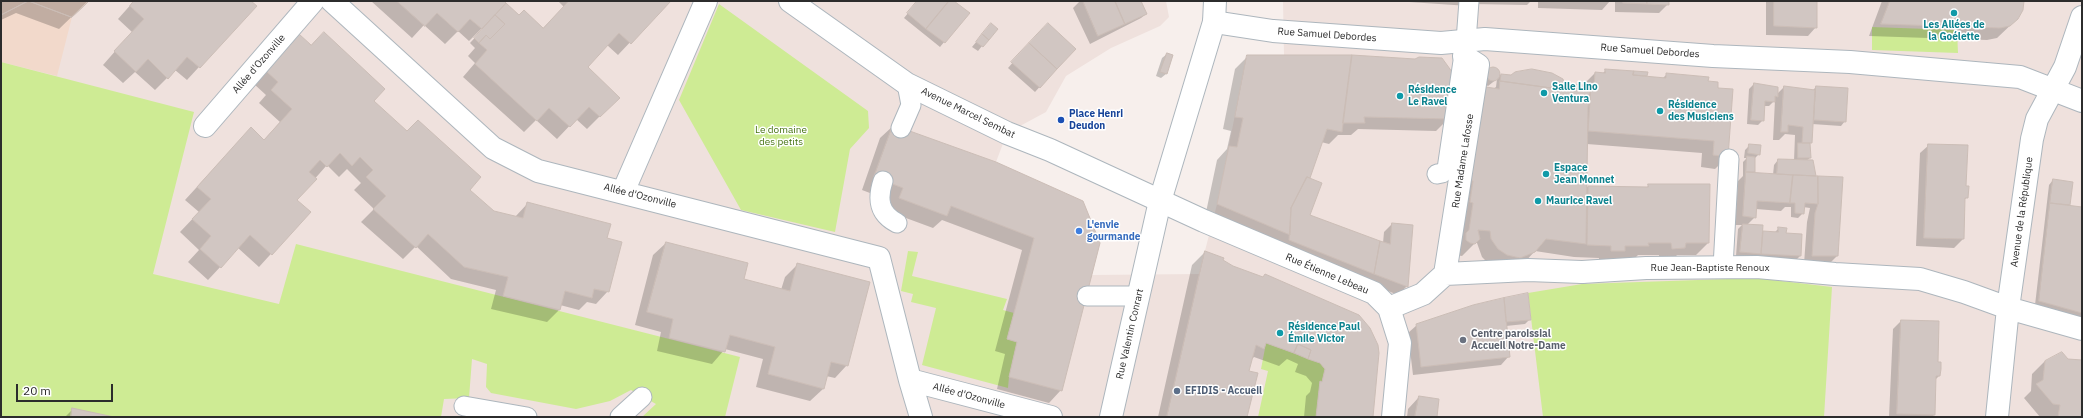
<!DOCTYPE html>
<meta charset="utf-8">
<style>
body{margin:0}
#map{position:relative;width:2083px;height:418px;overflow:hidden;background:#efe1dd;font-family:"IBM Plex Sans",sans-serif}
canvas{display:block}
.frame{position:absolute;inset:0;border:2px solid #2c2c2c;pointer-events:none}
.scale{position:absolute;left:16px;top:384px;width:97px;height:18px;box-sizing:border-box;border:2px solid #2c2c2c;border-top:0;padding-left:5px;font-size:12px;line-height:14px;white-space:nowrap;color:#2c2c2c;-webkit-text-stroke:3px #fff;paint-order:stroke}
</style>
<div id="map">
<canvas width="2083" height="418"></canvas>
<div class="frame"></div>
<div class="scale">20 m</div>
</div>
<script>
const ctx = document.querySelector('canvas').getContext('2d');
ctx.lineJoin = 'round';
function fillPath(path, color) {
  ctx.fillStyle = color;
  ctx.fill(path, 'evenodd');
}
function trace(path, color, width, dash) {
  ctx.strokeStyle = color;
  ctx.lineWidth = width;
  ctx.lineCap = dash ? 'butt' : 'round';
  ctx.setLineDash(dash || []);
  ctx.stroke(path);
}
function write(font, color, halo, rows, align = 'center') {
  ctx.font = font + ' "IBM Plex Sans",sans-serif';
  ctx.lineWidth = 3;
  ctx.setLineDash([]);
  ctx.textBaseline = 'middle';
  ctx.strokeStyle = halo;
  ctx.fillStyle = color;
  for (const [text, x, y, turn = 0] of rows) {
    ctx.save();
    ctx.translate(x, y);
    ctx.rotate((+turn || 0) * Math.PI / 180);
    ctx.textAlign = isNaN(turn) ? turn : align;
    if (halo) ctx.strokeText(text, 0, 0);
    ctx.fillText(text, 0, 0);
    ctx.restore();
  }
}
const education = new Path2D(`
 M1 1H89L72 17 57 76 1 62Z`);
const green = new Path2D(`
 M719 4 868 111 869 128 850 149 835 232 741 210 679 100Z
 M1872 27 1957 30 1958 53 1872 50Z
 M1 62 194 112 153 274 279 304 296 244 740 357 725 417H642L656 404 631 390 610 401 576 409 491 393 486 387 487 364 472 359 469 398 444 399 441 417H1Z
 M908 251 918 252 912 276 1007 299 1003 310 1014 313 1007 339 1017 342 1009 377 1008 388 922 365 936 308 911 302 913 294 901 291Z
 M1756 278 1832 287 1824 417H1543L1528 293 1582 284Z
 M1266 343 1320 363 1325 369 1322 382 1320 381 1316 417H1258L1268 371 1261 369Z`);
const plaza = new Path2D(`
 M1166 1H1283L1284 55H1247L1217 204 1199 274 1092 275 1100 243 1083 201 996 162 1007 133 1046 112 1066 76 1111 48 1160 26 1169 17Z`);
const shadow = new Path2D(`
 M1 1H88L59 29 16 13 1 20Z
 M134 1H250L255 6 187 80 175 70 155 90 135 72 123 83 103 65 132 32 118 19Z
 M371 1H502L519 16 543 29 564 7 558 1H669L618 55 607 45 586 67 618 98 587 129 576 119 557 139 536 120 524 132 463 77 475 63 468 56 475 48 470 43 483 29 482 28 469 41 458 31 445 44 424 25 412 38Z
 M918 1H953L968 13 940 47 904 18Z
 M1080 1H1140L1146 14 1141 18 1090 44 1073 8Z
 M1531 1 1527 5 1473 4 1469 6 1409 2Z
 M1538 1H1610L1602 10 1538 8Z
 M1615 1H1668V4L1659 13 1615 12Z
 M1766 1H1816V27L1808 36 1766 35Z
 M1882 1H2023L2016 20 1997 38 1987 40 1869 36Z
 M991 24 982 46 978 51 972 47Z
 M1043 28 1074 49 1035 92 1008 68Z
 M287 48 372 102 493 212 515 217 528 203 606 239 608 291 596 304 587 302 579 310 560 305 559 310 547 322 491 309 496 290 451 279 416 246 403 259 361 222 374 209 354 190 361 183 347 169 339 177 327 165 296 200 309 212 259 267 238 248 208 280 188 262 199 250 180 232 199 212 185 200 239 141 264 140 280 122 259 103 266 95 254 84Z
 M1167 54 1166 74 1161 78 1156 76 1162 58Z
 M1248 56 1448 119 1436 131 1358 129 1351 135H1338L1329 144 1321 142 1309 179V215L1383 243 1384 232 1392 224 1407 286 1398 295 1205 217 1217 160 1227 149 1231 131 1223 129 1235 69Z
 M1495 68 1500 75 1582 86 1595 73 1602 74 1606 70 1646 73V77L1663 78 1667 74 1707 82 1727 157 1715 169 1701 167 1702 153 1587 144V187L1646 188 1649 185 1708 243 1696 255H1677L1672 261H1659V255H1638L1635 258H1616L1611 263H1599V258L1574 257 1535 251 1522 265 1489 264 1482 257 1477 243H1475L1462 256 1456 255 1474 101 1486 88 1493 89 1496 87 1497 79 1488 86 1483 83 1488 70Z
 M1754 84 1777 94 1784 87 1813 90 1816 87 1845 121 1841 126 1812 124 1809 145 1810 158 1806 161 1837 256 1829 264H1804L1807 222 1810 208 1803 207V213L1798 218 1791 217V207H1785L1781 211 1756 209 1755 217 1747 225 1762 232 1774 233 1779 228 1785 234 1801 235 1800 256 1795 261 1736 256 1738 229 1742 225H1735L1738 181 1743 176V162L1747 158H1744L1745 150 1750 145 1759 154 1754 159V173L1773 175 1774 165 1778 160 1794 161 1795 135 1785 134 1779 140H1773L1775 100 1769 106H1764L1763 120 1758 125 1747 124 1749 89Z
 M893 126 1082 202 1061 390 1049 403 997 389 1005 354 995 351 1022 250 942 220 933 228 887 211 891 201 862 190 880 138Z
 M1929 145 1965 186 1967 197 1964 200 1963 239 1954 248 1916 246 1920 153Z
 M2053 180 2072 183 2069 206 2082 208V319L2035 305 2049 185Z
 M666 243 743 280 781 290 785 277 797 265 847 365 835 378 826 376 823 389 810 401 756 387 763 359 725 349 712 364 657 351 661 332 635 325 653 255Z
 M1205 252 1222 260 1372 417H1304L1306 396 1310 392 1312 383 1306 376 1295 372 1298 364 1287 359 1279 366 1254 357 1251 360 1248 372 1246 417H1158L1192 265Z
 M1530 319 1525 324 1506 326 1509 356 1501 365 1413 375 1408 333 1417 325Z
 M1901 321 1937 363 1939 376 1935 380 1934 415 1932 417H1889L1893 329Z
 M2067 359 2082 361V417H2040L2024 398 2031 391 2032 374 2045 361Z
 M1419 397 1436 417H1407L1408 409Z
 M73 409 110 417H65Z`);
const building = new Path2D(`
 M1 1H28L1 15Z
 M1 1H28L1 15Z
 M29 1H89L72 17Z
 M29 1H89L72 17Z
 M134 1H251L257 6 200 68 187 57 168 79 148 59 136 72 114 51 144 19 130 6Z
 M397 1H504L506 3 482 29 470 19 458 32 437 13 425 26Z
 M569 1H671L631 44 619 33 588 67 620 98 600 117 589 107 570 127 549 108 537 121 475 64 487 50 479 43 486 35 490 39 505 24 495 15 506 3 519 15 524 10 543 28Z
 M917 1H949L926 29 907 13Z
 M949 1H954L970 13 945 43 926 29Z
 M1083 1H1115L1125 24 1098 36Z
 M1115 1H1141L1147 14 1125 24Z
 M1623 1H1647V4L1623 3Z
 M1647 1H1669V5L1647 4Z
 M1774 1H1817V28L1774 26Z
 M1890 1H2024L2023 10 2018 19 2010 26 2000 28 1881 24Z
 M495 15 505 24 490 39 486 35 479 43 474 38Z
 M991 23 998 29 989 40 982 34Z
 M1048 23 1076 49 1057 69 1029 43Z
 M324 32 385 89 374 101 407 131 418 120 481 177 470 190 494 211 523 218 527 202 611 224 607 238 622 242 609 292 594 289 592 298 565 291 560 310 503 296 508 277 464 267 428 234 416 248 373 209 386 196 366 177 373 170 360 157 352 166 340 153 327 167 320 160 309 172 317 179 297 200 311 212 272 255 250 235 221 268 200 249 211 236 192 219 211 199 197 187 251 127 264 140 292 109 271 90 278 82 266 71 299 34 311 45Z
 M982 34 989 40 983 47 976 42Z
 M1029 43 1057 69 1040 88 1011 62Z
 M1167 53 1173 55 1167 74 1160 72Z
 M1247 55H1352L1342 132 1327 129 1310 178 1307 177 1291 208 1290 235 1217 204 1229 146 1237 147 1243 118 1235 117Z
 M1352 55 1415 59 1419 57 1442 58 1455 76 1449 119 1364 117 1365 123H1343Z
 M1486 74a7 7 0 1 1 14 0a7 7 0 1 1-14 0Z
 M1532 69 1552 73 1563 79 1564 83 1582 85 1573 91 1500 81 1501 74 1511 75 1515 72Z
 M1605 69 1634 71 1633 75 1666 78V73L1709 77 1708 81 1718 82V88L1733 89 1728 157 1713 155 1714 141 1588 131 1591 85 1594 86 1595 72 1605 73Z
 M1634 71 1648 72 1647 76 1633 75Z
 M1500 81 1573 91 1582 85H1591L1588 107 1586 244 1546 239 1535 252 1520 258 1507 255 1498 249 1491 239 1490 231 1478 230 1480 239 1475 244 1470 243 1466 240V233L1469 230 1473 203 1470 202 1473 181H1470L1486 87 1499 89Z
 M1754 83 1778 87V97L1775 96V102L1765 101 1764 121 1751 120Z
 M1784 86 1815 90 1812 143H1802L1803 127 1788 125V132H1781Z
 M1816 86 1848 88 1846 122 1814 120Z
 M893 125 996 162 1083 201 1100 243 1062 391 1009 377 1017 342 1007 339 1034 238 951 206 947 216 899 198 903 188 874 177Z
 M1798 143H1810L1811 158H1798Z
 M1749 144 1761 145 1760 155 1748 153Z
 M1928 144 1968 145 1966 186H1969L1968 198H1965L1964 239 1924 238Z
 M1747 156 1755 157V172H1746Z
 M1778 159 1813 160 1816 176 1777 174Z
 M1746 172 1793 175 1790 203 1757 201 1756 218 1743 216Z
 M1793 175 1818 176V204L1805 203 1804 214 1795 213V203H1790Z
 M1818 176 1843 177 1838 256H1812L1815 213 1818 204Z
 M1307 177 1322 183 1310 215 1380 241 1374 274 1289 240 1291 208Z
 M2053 179 2073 182 2070 205 2050 203Z
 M1648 184H1710L1709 243H1686L1685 248 1672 249 1671 243H1648L1649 246H1625V251H1611V246L1587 245 1588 186 1648 187Z
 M2050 203 2082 207V313L2039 301Z
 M1392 223 1413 225 1408 287 1374 274 1380 241 1390 244Z
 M1743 224 1763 225 1761 254 1740 252Z
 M1778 227 1787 228 1786 233 1802 234 1801 256 1761 254 1763 231 1778 232Z
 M666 242 748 263 744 279 790 291 797 263 870 282 848 366 831 362 824 389 768 374 775 347 730 335 725 352 669 338 673 319 647 312Z
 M1205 251 1224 258 1223 260 1233 266 1263 277 1265 274 1359 315 1370 328 1378 345 1379 353 1373 417H1316L1320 381 1322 382 1325 369 1320 363 1308 359 1311 350 1298 344 1294 353 1266 343 1264 349 1256 345 1249 371 1258 373 1247 417H1167Z
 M1528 293 1531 320 1506 322 1504 298Z
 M1504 298 1510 357 1421 367 1416 324 1473 305Z
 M1901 320 1939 321 1938 362H1941V369L1940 376H1936L1935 415 1897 414Z
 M1298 344 1311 350 1308 359 1294 353Z
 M2062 352 2068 359 2082 360V417H2058L2060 405 2053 404 2036 384 2043 380 2045 361Z
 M1419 396 1439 399 1437 417H1415Z
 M72 408 114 417H71Z`);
const service = new Path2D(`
 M901 128 911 105 907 84
 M1437 174 1442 173 1447 169 1466 41 1469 1
 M883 181C877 199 879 214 897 223
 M1723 267 1729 159
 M1087 296H1139
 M464 406 527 417
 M620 417 642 397`);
const pedestrian = new Path2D(`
 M332 1 493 148 538 171 879 258 910 380 1051 417
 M205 126 313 1
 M623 192 706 1
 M1445 274 1478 65 1464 56
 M1389 308 1423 294 1445 274 1528 270 1582 272
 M910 380 921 417`);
const minor = new Path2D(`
 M790 1 907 84 1007 133 1050 150 1204 221 1374 293 1389 308 1400 343 1393 417
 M1214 22 1273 31 1441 43 1485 39 1713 56 1850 62 2020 77 2082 101
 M1582 272 1646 268 1757 267 1835 274 1920 279 1964 292 2008 308 2082 329
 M1997 417 2008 308 2032 139 2037 119 2065 67 2082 17`);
const tertiary = new Path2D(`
 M1111 417 1160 201 1214 22 1215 1`);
const markers = [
 [1954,13,4,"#0f9aa8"],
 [1544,93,4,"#0f9aa8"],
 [1400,96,4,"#0f9aa8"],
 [1660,111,4,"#0f9aa8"],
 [1061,120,4,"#1a4fb4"],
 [1546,174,4,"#0f9aa8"],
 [1538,201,4,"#0f9aa8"],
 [1079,231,4,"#3f7fe0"],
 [1280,333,4,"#0f9aa8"],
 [1463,340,4,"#6b7280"],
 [1177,391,4,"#5c6f8a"]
];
const cultureNames = [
 ["Les Allées de",1954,25,"center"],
 ["la Goélette",1954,37,"center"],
 ["Salle Lino",1552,87],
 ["Ventura",1552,99],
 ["Résidence",1408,90],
 ["Le Ravel",1408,102],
 ["Résidence",1668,105],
 ["des Musiciens",1668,117],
 ["Espace",1554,168],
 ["Jean Monnet",1554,180],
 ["Maurice Ravel",1546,201],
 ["Résidence Paul",1288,327],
 ["Émile Victor",1288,339]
];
const streetNames = [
 ["Rue Samuel Debordes",1327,35,4],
 ["Rue Samuel Debordes",1650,51,4],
 ["Allée d'Ozonville",259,64,-49],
 ["Avenue Marcel Sembat",968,113,26],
 ["Rue Madame Lafosse",1463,161,-81],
 ["Allée d'Ozonville",640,196,14],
 ["Avenue de la République",2022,212,-82],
 ["Rue Jean-Baptiste Renoux",1710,268],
 ["Rue Étienne Lebeau",1327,274,23],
 ["Rue Valentin Conrart",1130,334,-77],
 ["Allée d'Ozonville",969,396,15]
];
const transitNames = [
 ["Place Henri",1069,114],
 ["Deudon",1069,126]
];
const parkNames = [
 ["Le domaine",781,130],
 ["des petits",781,142]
];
const shopNames = [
 ["L'envie",1087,225],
 ["gourmande",1087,237]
];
const worshipNames = [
 ["Centre paroissial",1471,334],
 ["Accueil Notre-Dame",1471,346]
];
const serviceNames = [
 ["EFIDIS - Accueil",1185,391]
];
fillPath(education, '#f2d9cb');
fillPath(green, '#ceeb94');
fillPath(plaza, '#f7efec');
fillPath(shadow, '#0003');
fillPath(building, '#d1c6c2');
trace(building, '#cbbdb6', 1);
trace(service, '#adb6bd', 21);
trace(pedestrian, '#adb6bd', 24);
trace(minor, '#adb6bd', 24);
trace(tertiary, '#adb6bd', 24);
trace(service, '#fff', 19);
trace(pedestrian, '#fff', 22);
trace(minor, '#fff', 22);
trace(tertiary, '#fff', 22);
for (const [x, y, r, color] of markers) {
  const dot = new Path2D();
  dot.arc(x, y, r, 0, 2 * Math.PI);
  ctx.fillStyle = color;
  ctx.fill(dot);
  trace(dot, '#fff', 1.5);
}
write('bold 10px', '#0d838f', '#fff', cultureNames, 'left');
write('10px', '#2c2c2c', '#fff', streetNames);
write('bold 10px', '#164399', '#fff', transitNames, 'left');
write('10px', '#467312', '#fff', parkNames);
write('bold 10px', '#366cbe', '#fff', shopNames, 'left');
write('bold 10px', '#5b616d', '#fff', worshipNames, 'left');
write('bold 10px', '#4e5e75', '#fff', serviceNames, 'left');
</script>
